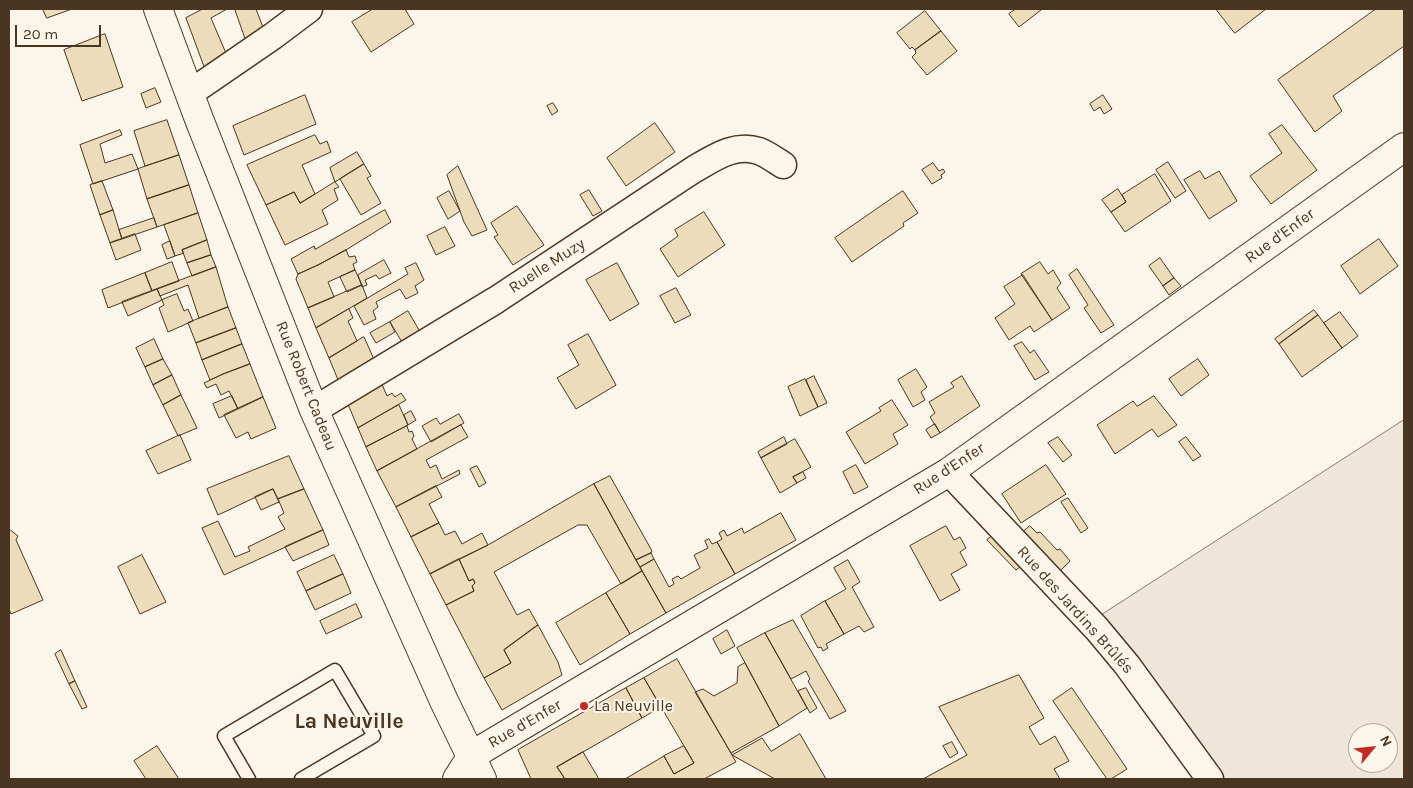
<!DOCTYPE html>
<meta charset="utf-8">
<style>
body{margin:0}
#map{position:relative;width:1413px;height:788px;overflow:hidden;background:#fbf6e9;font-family:Karla,sans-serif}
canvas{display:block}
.frame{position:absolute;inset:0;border:10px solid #4a3520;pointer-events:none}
.north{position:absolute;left:1348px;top:723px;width:50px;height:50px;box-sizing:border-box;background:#fbf6e9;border:1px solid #b4a999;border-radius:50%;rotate:62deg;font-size:14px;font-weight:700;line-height:20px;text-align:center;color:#4a3520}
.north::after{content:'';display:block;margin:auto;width:18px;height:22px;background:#c62828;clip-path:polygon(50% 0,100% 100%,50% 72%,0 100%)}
.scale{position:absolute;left:15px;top:25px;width:86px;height:22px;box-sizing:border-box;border:2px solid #4a3520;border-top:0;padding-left:6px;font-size:15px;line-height:18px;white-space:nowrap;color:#4a3520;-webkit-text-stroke:4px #fbf6e9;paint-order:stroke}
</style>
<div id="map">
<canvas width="1413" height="788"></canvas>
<div class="frame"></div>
<div class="north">N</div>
<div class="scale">20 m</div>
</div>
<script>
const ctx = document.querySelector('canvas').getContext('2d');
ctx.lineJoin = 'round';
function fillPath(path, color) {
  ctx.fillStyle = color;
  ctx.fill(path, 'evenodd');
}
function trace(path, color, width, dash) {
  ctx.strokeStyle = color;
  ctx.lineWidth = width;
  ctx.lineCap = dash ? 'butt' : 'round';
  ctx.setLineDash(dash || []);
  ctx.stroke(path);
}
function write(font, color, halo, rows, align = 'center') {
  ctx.font = font + ' Karla,sans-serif';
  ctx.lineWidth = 4;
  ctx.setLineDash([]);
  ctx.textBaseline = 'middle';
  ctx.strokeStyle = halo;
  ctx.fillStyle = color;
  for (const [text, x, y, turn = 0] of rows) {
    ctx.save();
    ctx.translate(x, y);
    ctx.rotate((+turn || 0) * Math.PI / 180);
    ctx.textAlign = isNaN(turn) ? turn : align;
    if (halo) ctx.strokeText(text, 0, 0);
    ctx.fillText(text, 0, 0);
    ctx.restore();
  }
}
const green = new Path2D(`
 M1404 420V779H1224L1100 616ZM1358 733H1388V763H1358Z`);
const building = new Path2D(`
 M43 9H72L47 18Z
 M203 9H227L211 18 228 58 206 72 186 18Z
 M235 9H256L264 30 247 43Z
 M373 9H405L414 24 371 52 352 22Z
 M1016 9H1039L1041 10 1019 27 1009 14Z
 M1216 9H1266L1235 33Z
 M1376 9H1404V46L1333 96 1342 111 1315 132 1278 80Z
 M925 11 941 31 915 50 912 47 910 49 897 33Z
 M941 31 957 51 927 75 912 57 916 53 915 50Z
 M105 34 123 87 82 101 64 50Z
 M155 88 161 102 146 108 141 94Z
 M305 95 316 124 244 155 233 126Z
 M1103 95 1112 109 1104 114 1100 107 1094 111 1090 104Z
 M553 103 558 111 552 115 547 106Z
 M167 120 179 155 145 166 134 131Z
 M655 123 675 152 626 186 607 158Z
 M1282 125 1317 170 1271 204 1250 176 1282 153 1269 134Z
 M120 130 122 135 100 144 105 163 132 154 138 169 93 184 80 145Z
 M315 135 320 144 327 141 331 152 302 165 315 194 300 203 294 192 266 205 247 165Z
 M357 152 364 164 335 182 330 168Z
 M179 155 189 185 147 199 138 169Z
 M1168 162 1186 191 1175 198 1156 170Z
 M933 163 939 171 943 169 945 172 941 175 942 178 932 184 922 170Z
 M364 164 371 176 367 178 381 203 361 215 340 179Z
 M458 166 487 230 472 236 464 222 447 175Z
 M1200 171 1205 179 1219 171 1237 201 1209 219 1184 180Z
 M1155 174 1171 201 1125 232 1111 212 1126 202 1122 195Z
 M102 181 113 210 100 215 90 185Z
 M335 182 339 187 334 189 338 200 322 210 328 224 285 245 266 205 294 192 300 203Z
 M189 185 198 213 157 227 147 199Z
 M1118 189 1126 202 1111 212 1102 200Z
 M589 190 602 211 593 216 580 195Z
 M449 191 460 211 448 219 437 198Z
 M903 191 918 213 903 223 904 226 852 262 835 238Z
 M517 206 544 245 513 265 494 237 498 235 491 223Z
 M113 210 122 239 110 243 100 215Z
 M385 210 391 222 346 250 318 265 298 274 291 259 314 246 315 249Z
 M704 212 725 245 678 277 660 249 678 236 675 230Z
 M198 213 207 240 182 250 184 253 175 256 164 225Z
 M154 218 157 227 122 239 119 230Z
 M445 227 455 246 436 255 427 236Z
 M135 234 141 250 116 260 110 243Z
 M1379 239 1398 266 1360 294 1341 266Z
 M207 240 211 255 187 263 182 250Z
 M170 241 175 256 167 259 162 245Z
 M346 250 349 257 355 256 357 262 353 264 355 270 328 282 334 297 308 308 296 279 298 274 318 265Z
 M211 255 216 267 192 276 187 263Z
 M1160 258 1174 278 1163 286 1149 266Z
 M384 260 391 273 379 279 376 275 365 280 367 285 362 287 358 275Z
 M172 262 179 281 152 291 145 273Z
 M1040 262 1048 274 1053 270 1061 283 1057 288 1070 308 1052 320 1021 274Z
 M416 263 424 280 415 286 418 293 406 299 400 289 376 302 378 307 373 311 376 319 364 325 354 306 408 274 405 268Z
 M617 263 639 304 610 321 586 280Z
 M216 267 228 307 199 318 188 285 160 296 157 289Z
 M1077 269 1114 325 1101 333 1084 308 1088 305 1069 275Z
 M355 270 362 285 347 292 340 277Z
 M145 273 152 291 108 308 102 290Z
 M1023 275 1052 320 1034 332 1030 326 1009 340 995 318 1015 304 1004 287Z
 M1174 278 1181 286 1169 295 1163 286Z
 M362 285 367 298 316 328 308 308Z
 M676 288 691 315 675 323 660 296Z
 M157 289 162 300 128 316 122 302Z
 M177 294 184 311 188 309 193 321 168 332 159 308 164 305 162 300Z
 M228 307 236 328 196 343 188 323Z
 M349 309 353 318 348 321 357 341 329 358 316 328Z
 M1314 310 1318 315 1279 344 1275 339Z
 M408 311 423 337 406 349 390 322Z
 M1340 312 1358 336 1342 348 1324 323Z
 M1318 315 1342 348 1302 377 1279 344Z
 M390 322 395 332 376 343 370 333Z
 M236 328 242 344 202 360 196 343Z
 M588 334 616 385 576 409 557 378 579 365 568 345Z
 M364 337 377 366 341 387 329 358Z
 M154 339 163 359 145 367 136 348Z
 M1022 342 1030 353 1034 350 1049 372 1035 380 1014 346Z
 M242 344 250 364 223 374 210 380 202 360Z
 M163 359 172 375 153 385 145 367Z
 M1198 359 1209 375 1181 396 1169 379Z
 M250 364 263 397 238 409 229 391 221 395 216 384 207 388 204 383 223 374Z
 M916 369 927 387 921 392 925 400 913 407 898 380Z
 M172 375 181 395 163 405 153 385Z
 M814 376 827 403 818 407 806 380Z
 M962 376 980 406 940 433 930 417 935 413 929 402 954 387 951 383Z
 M805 379 818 407 800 416 788 387Z
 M381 382 387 396 392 393 395 397 401 393 406 400 358 428 347 402Z
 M181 395 197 428 178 436 163 405Z
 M232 396 238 409 219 418 213 404Z
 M1154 396 1177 425 1158 437 1152 429 1115 454 1097 425 1133 401 1137 406Z
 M263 397 276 428 251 439 248 432 236 438 224 415Z
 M892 400 908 425 893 434 898 444 865 464 846 432 881 411 879 408Z
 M399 405 408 425 366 447 358 428Z
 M411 411 416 420 408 425 404 415Z
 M459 414 464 423 431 442 422 426 436 418 440 424Z
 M935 424 940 433 931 438 926 430Z
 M461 425 468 437 426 460 430 468 436 465 442 479 459 470 460 474 396 507 377 471Z
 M407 426 409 432 412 431 414 436 412 439 417 449 377 471 366 447Z
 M180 435 191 460 158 474 146 451Z
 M784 437 787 444 761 458 758 452Z
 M1058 437 1072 455 1063 462 1048 443Z
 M1186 437 1201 456 1193 461 1179 442Z
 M795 439 811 467 793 477 797 483 780 493 761 458Z
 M289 456 304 489 278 499 273 489 218 515 207 489Z
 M856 465 868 487 854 494 843 472Z
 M1046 465 1066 494 1021 523 1002 494Z
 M477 466 486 483 479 487 470 469Z
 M803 472 806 478 797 483 793 477Z
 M610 476 652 551 651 553 636 560 594 484Z
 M594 484 642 571 621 584 587 525H578L494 572 517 615 529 609 538 625 504 650 511 663 484 678 446 605 474 591 472 586 475 583 473 579 469 581 459 559 488 545Z
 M436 486 442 497 429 504 439 523 411 537 396 507Z
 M273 489 279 502 261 510 255 497Z
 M304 489 323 530 224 575 202 528 218 521 235 557 250 551 248 547 285 529 278 517 284 513 278 499Z
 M1068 498 1088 528 1081 533 1061 502Z
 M781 513 796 540 735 574 717 542 722 539 719 533 724 530 727 536 742 528 744 533Z
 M439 523 445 535 455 531 462 544 482 533 488 545 430 574 411 537Z
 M946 526 954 540 960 537 966 548 960 552 967 565 951 574 960 590 940 601 910 546Z
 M1030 526 1037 533 1040 532 1057 550 1060 549 1070 561 1058 573 1021 534Z
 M9 529 18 536 16 540 43 600 11 614 9 609Z
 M323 530 329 545 293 561 285 547Z
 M996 533 1024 564 1016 570 987 540Z
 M709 539 712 544 717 542 735 574 666 613 640 567 654 559 669 587 674 584 672 579 678 576 681 579 700 568 694 555 708 548 705 541Z
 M651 553 654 559 640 567 636 560Z
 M142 555 166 602 140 614 118 567Z
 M334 555 343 574 306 591 297 572Z
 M459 559 469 581 473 579 475 583 472 586 474 591 446 605 430 574Z
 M848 560 860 582 852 587 874 627 864 632 859 626 844 634 825 601 846 589 834 568Z
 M642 571 666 613 630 634 606 593Z
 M343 574 351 593 315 610 306 591Z
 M606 593 630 634 580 665 556 623Z
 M825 601 844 634 826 644 828 648 823 651 821 647 818 648 801 616Z
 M356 604 362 617 326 634 320 621Z
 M793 620 846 711 830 719 808 681 810 679 806 671 791 679 765 633Z
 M538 625 558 662 562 675 502 710 484 678 511 663 504 650Z
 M727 630 735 646 721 654 713 639Z
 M765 633 807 708 779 726 737 648Z
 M61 650 75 681 69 684 55 654Z
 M677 659 736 762 704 779H625L664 756 674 774 694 763 644 678Z
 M745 663 779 726 731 753 695 692 703 689 714 696 737 683 738 667Z
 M1019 675 1044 718 1029 727 1040 745 1055 736 1069 761 1054 769 1060 779H923L967 755 939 707Z
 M644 678 661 707 642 718 626 688Z
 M75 681 87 707 82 709 69 684Z
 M626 688 642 718 557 767 565 779H531L518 750Z
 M806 688 817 708 810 713 798 691Z
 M1072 688 1127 769 1111 779H1107L1053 701Z
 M800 734 826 779H775L732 755 762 738 771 751Z
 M952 742 958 753 950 758 943 746Z
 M157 746 179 779H146L134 761Z
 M684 746 694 763 674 774 664 756Z
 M583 752 599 779H565L557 767Z`);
const lane = new Path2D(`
 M249 779 224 736 335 670 374 736 301 779`);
const street = new Path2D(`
 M190 93 273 36 309 9
 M314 410 496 300 693 170C714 158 734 143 759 151 767 154 775 160 783 165
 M949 472 1097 629 1127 665 1210 779`);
const secondary = new Path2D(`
 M158 9 199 119 314 410 444 701 482 779
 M457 779 471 757 484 748 949 472 1404 147`);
const markers = [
 [584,706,5,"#c62828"]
];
const streetNames = [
 ["Rue d'Enfer",1280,236,-36],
 ["Ruelle Muzy",547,266,-33],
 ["Rue Robert Cadeau",306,386,68],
 ["Rue d'Enfer",949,469,-33],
 ["Rue des Jardins Brûlés",1075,610,48],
 ["Rue d'Enfer",525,724,-30]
];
const poiNames = [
 ["La Neuville",594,706]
];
const districtNames = [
 ["La Neuville",349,722]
];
fillPath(green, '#ede6d9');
trace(green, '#887966', 1);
fillPath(building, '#ecdcbc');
trace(building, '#4a3520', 1);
trace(lane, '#4a3520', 15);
trace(street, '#4a3520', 29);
trace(secondary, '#4a3520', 30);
trace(lane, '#fbf6e9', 12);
trace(street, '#fbf6e9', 26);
trace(secondary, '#fbf6e9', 28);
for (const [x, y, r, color] of markers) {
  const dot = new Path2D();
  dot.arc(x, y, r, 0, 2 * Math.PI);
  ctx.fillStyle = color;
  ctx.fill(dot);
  trace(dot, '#fbf6e9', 2);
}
write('16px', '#4a3520', '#fbf6e9', streetNames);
write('16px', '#4a3520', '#fbf6e9', poiNames, 'left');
write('bold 21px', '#4a3520', '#fbf6e9', districtNames);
</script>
